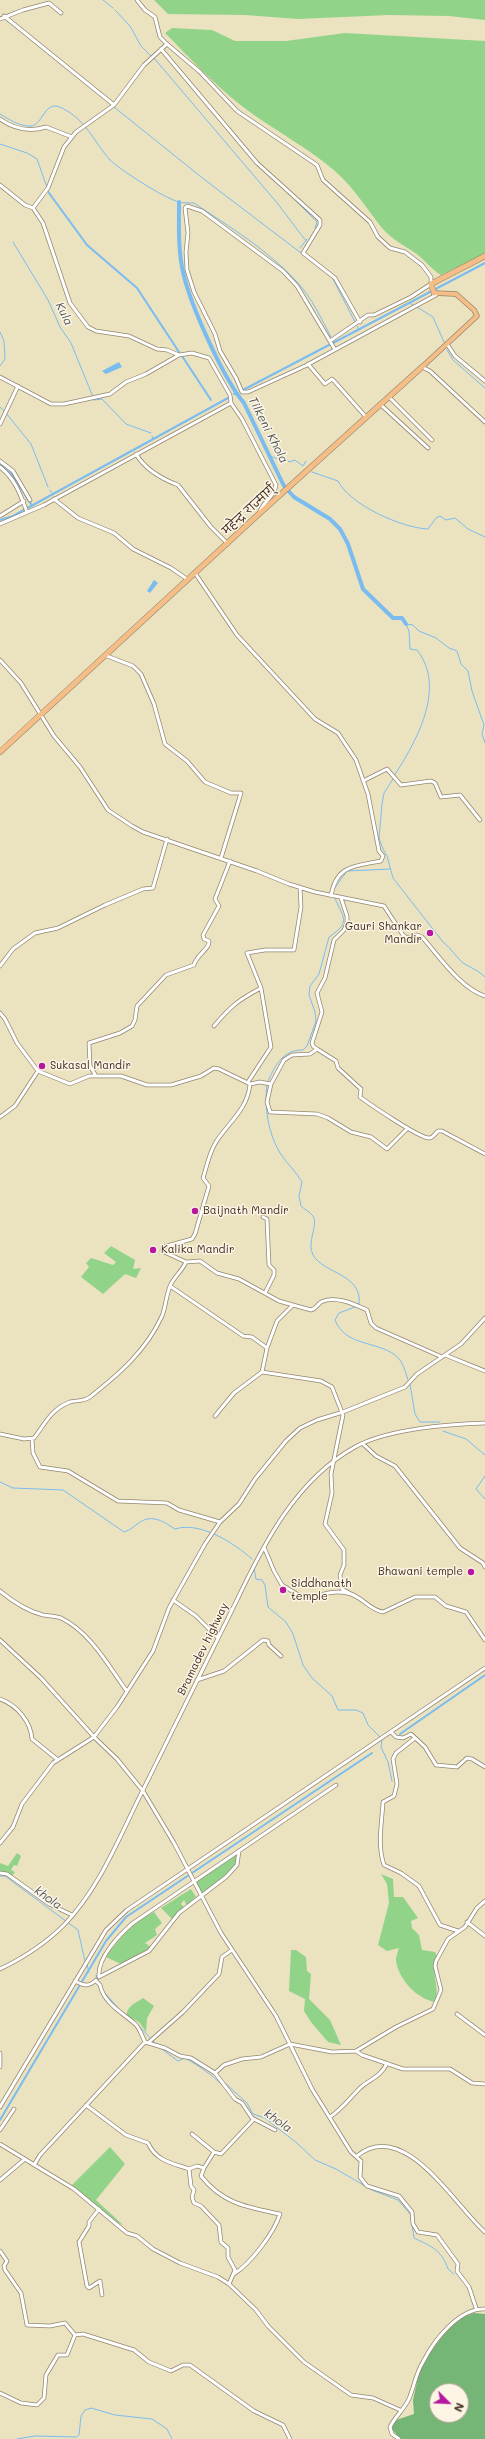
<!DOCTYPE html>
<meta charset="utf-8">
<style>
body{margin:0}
#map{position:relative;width:485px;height:2439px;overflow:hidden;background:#ebe2c0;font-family:Mali,sans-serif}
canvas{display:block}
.north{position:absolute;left:429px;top:2383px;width:40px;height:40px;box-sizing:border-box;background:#fcf5e5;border:1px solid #afa495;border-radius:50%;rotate:114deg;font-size:11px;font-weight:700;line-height:16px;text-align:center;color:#3b2a1e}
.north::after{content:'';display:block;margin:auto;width:14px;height:18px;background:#b5179e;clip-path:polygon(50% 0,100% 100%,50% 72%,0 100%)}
</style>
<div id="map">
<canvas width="485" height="2439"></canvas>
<div class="north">N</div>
</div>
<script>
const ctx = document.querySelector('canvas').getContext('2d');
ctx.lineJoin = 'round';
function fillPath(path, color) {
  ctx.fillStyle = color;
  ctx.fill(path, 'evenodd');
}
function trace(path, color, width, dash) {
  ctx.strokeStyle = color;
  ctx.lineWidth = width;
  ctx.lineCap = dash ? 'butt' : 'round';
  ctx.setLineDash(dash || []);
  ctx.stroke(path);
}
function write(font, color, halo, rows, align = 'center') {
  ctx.font = font + ' Mali,"Playpen Sans Deva",sans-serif';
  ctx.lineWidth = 3;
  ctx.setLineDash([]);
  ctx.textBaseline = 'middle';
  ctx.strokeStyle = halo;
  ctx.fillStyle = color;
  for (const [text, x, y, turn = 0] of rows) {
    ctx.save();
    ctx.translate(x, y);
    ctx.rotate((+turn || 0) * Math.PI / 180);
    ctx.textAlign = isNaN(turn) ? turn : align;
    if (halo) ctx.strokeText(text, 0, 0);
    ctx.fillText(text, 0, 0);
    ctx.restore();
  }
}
const green = new Path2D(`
 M154 0H485V20L449 16 389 15 298 19 245 15 168 14Z
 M172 28 212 30 235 41H286L345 33 485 41V254L441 275C432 270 426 261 418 255 406 246 392 240 382 228 367 209 354 188 336 172 311 150 281 134 254 115 221 92 193 61 165 33Z
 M111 1246 135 1260 133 1269 141 1268 136 1278 125 1274 103 1294 81 1277 89 1267 86 1263 91 1258 113 1265 116 1262 104 1253Z
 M17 1853 21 1856 17 1866 14 1865 11 1870 15 1872 12 1876 0 1872V1863L8 1866Z
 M239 1853 236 1865 203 1895 196 1882Z
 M381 1874 393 1879 394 1897H403L418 1918 411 1921 412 1928 419 1935 422 1950 435 1952 437 1956C429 1973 441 1985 435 2002 417 1999 398 1979 396 1960 396 1956 398 1951 399 1948L387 1951 378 1945 389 1903 387 1884Z
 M191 1889 196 1897 193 1899 195 1901 187 1906 184 1900 181 1904 185 1908 172 1919 161 1908Z
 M154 1912 162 1923 155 1929 157 1935 145 1943 151 1947 123 1965 106 1957C120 1938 132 1923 154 1912Z
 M291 1950H296L306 1957 307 1971 311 1974 309 1999 330 2020 341 2045 328 2042 311 2022 304 2011 305 1999 289 1991Z
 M143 1998 154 2006 147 2018 146 2032 139 2022 127 2016C126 2006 136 2003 143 1998Z
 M110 2147 125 2164 96 2200 123 2225 112 2220 72 2185Z`);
const forest = new Path2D(`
 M474 2313 485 2314V2439H400L392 2429 393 2421 414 2414 413 2400 421 2364 455 2320ZM437 2391H461V2415H437Z`);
const water = new Path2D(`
 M119 362 122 367 106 374 102 371Z
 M154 580 158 583 150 593 147 591Z`);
const stream = new Path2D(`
 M103 0 113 8
 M115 10 130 26 141 46 151 56
 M5 19 60 63
 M154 58 278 204 306 241
 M114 107 205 180 301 253
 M0 114C8 119 21 127 31 126 44 124 44 99 62 108 85 119 94 141 109 159 120 170 164 198 179 202 184 203 189 203 194 203 230 227 268 250 297 282 312 298 321 318 331 337
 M229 127 261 165
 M0 144 27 153 37 159 49 193
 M282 187 317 222 315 228
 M13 242 48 300 60 327 71 343 93 397
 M300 248 307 239
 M332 277 355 322
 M409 303 413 305
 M417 307 433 317 444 342
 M357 326 359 330
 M0 332 4 341 5 359 0 366
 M447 350 453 360 485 388
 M94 400 102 399 126 424 151 433
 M0 407 4 411
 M6 413 31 444 48 487
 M152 436 153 439
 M270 456 281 460 286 458 289 462 295 460 303 466 306 461
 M312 472 338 481C350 505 402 528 428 529L436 518 440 516 446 520 455 518 468 529 485 537
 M50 490 52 493
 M406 624 413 625 419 631 436 638 449 648 457 651 461 664 468 671 472 691 484 725 482 734 485 743
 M394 776C416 742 447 688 417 650L410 649 409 631 406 624
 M393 779 384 793 382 804 379 838 383 849 387 856 393 878 443 942C451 948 456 957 463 963 471 968 478 970 485 977
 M334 889 347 871 390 869
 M268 1081C276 1064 283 1050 303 1050L307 1046 316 1021 315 1012 309 995 310 986 319 974 329 937C353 921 342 917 334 896
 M267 1084C264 1107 268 1133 280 1153 286 1163 296 1171 302 1182L299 1196 301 1206C304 1209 310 1212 313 1216 319 1224 306 1243 313 1255 324 1274 363 1274 359 1304
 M355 1307 339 1313 335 1320C345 1346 376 1341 395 1355 403 1361 405 1371 408 1380
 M410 1384 415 1414 420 1422H440
 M443 1431 466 1439 485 1455
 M485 1476 476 1489 485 1499
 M0 1482 13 1488 63 1490 124 1532C131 1530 134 1526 140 1522 153 1514 164 1522 175 1529 200 1521 234 1543 252 1559
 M254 1568 256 1579 262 1580 265 1585 268 1607 286 1622 293 1634 303 1665 312 1678 332 1696 338 1710H356L363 1713 368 1725 382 1739 381 1747 388 1762 392 1781
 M0 1876H5L78 1930 85 1961
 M87 1965 89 1972
 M96 1975 102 1988
 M104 1992 119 2009
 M134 2021 155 2043
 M159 2047 178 2061 185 2058C199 2066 211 2074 222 2085L225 2083 247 2103 253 2114 265 2118 298 2144 315 2160 336 2169 372 2190 398 2200 411 2215
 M411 2218 414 2238C432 2247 441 2249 448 2269L454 2274
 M17 2439 35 2436 77 2437 79 2435 81 2416 85 2410 91 2408 115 2415 152 2419 167 2429 172 2439`);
const canal = new Path2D(`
 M49 193 87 245 137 288 179 352
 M333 343 485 263
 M182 356 211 400
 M243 390 329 345
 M234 394 238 393
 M0 464 13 476 31 504
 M0 520 13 516 228 398
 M400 1734 485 1675
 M0 2120 106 1941 126 1917 372 1753`);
const river = new Path2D(`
 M179 202C179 225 178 250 183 272 190 304 223 378 244 403L284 486 294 497 330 519 340 529 348 544 363 589 393 618H402L406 624`);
const minor = new Path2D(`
 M137 0 145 10 155 17 160 37 167 44 200 72 237 111 317 165 323 180 370 222 378 237 390 248 405 252 422 265 431 277V284L411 297 374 315H368L330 341
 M4 16 114 105
 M0 19 23 10 49 3 61 13
 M161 49 257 163 320 220V225L303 253 335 278 360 322
 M0 119C14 129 30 132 46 127L72 137
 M0 185 25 205 33 208 43 223 70 303 88 327 96 331 129 336 157 349 167 350 179 355 192 353 209 358 230 395 231 403 242 419 276 485C275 496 264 501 260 511
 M33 208 48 188 64 147 76 132 114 105 144 65 167 44
 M447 344 455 356 485 381
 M334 348 297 286 283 271 202 211 187 206 185 208 188 233 186 252 187 270 194 292 215 334 220 351 236 378 242 392H248L305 366 436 295
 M308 364 325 384 332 379 335 382 366 417
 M422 367 430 371 485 422
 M0 377 51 404H64L110 394 126 382 146 374 179 355
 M389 397 432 440
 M381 405 428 448
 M0 424 18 386
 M136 454C145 469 162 479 178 485L211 527 228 544
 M0 461 13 471 30 500
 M0 467C16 480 20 494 27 512
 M54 499 78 518 114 533 133 549 171 568 187 579
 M0 516 24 501
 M0 524 44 505 231 403
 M195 573 237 635 315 719 338 733 356 760 368 794 379 851 383 856 381 861C355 866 336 865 331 896
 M107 656 133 666 141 674 154 704 165 744 187 761 205 782 231 793H241L221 858
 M0 660 21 683 54 736 80 767 108 810 132 826 143 832 257 871 289 884 315 892 384 906 403 935 407 938 417 935 422 937C439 956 460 988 485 996
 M363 781 387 769 401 785 431 781 435 783 441 797 460 795 480 820
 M0 966 13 949 35 933 58 928 105 905 143 889 153 888 167 839
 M0 1013 5 1019 17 1043 38 1071 70 1084 89 1076H121L147 1085H171L201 1076 214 1068 219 1069 250 1084C248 1109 228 1123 216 1142 209 1153 207 1166 203 1178L209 1186 195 1234 192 1239 163 1247 162 1251 186 1262 200 1261 217 1273 239 1279 279 1301 293 1305 277 1321 267 1348 262 1372 321 1381 332 1387 343 1415 331 1474 332 1493 325 1524 344 1550V1565L340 1575 342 1589 351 1594
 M214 1026C230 1007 238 1000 261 988
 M317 1049 313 1046 312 1043 322 1012 317 993 325 978 334 940 344 930 347 923V916L341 898
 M96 1076 90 1066 89 1043 120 1033 132 1026 135 1020 137 1006 166 975 194 965C196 955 210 949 209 941L204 939 203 935 219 906 215 899 230 861
 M248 1082 271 1047 261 988 247 953 265 950H294L301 907 300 887
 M250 1084 260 1082 271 1084 284 1060 292 1055 310 1054 317 1049 336 1061 338 1068 361 1089 360 1097C371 1105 419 1138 429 1138 434 1138 435 1133 438 1131H442L485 1154
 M271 1084 267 1102 270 1112 317 1114 328 1118 351 1132 371 1137 387 1149 407 1129
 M0 1117 15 1106 38 1071
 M263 1217 267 1219 269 1265 274 1270V1275L265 1293
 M170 1286 233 1329 243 1336 252 1337 267 1348
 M293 1305 311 1310C316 1309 317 1305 321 1302 335 1295 354 1304 367 1310L371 1323 376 1328 442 1357
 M445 1355 485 1371
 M215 1416 234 1393 262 1372
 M0 1434 24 1439 34 1438C45 1424 51 1409 70 1402 77 1400 83 1402 90 1397 119 1374 146 1351 162 1316 166 1306 166 1294 171 1284 175 1276 182 1271 186 1262
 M32 1439 33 1453 40 1467 68 1471 118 1501 167 1503 179 1510 220 1522
 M363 1444 376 1456 395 1466 460 1548 483 1563 485 1567
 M264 1547 274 1571 282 1585 305 1599C321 1595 334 1589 351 1594 363 1598 370 1610 383 1612L415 1597H435L446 1606 466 1612 485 1640
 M0 1591C12 1601 27 1611 43 1615 49 1616 55 1616 61 1618 90 1632 108 1665 126 1690
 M173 1600 196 1616 218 1638
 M0 1640 41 1678 96 1739 117 1759 143 1791 174 1843 221 1933 276 2016 312 2089 351 2152 361 2161 360 2177 367 2186 399 2196 412 2212 413 2224 418 2232 437 2235 458 2264 457 2271 469 2287 476 2308
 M197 1680 224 1671 263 1640 268 1641 269 1645 281 1656
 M0 1699C17 1705 31 1722 32 1739L58 1760
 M391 1732 396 1737 403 1738 411 1734 425 1747 436 1765 457 1767 467 1758 472 1759 485 1767
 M415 1738 396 1753 393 1759 397 1784 394 1796 383 1802C382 1822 377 1845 384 1865L401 1873 419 1886 440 1925 458 1931
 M0 1843 13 1827 22 1804 53 1763 94 1737 117 1707 153 1651 169 1608 205 1544 220 1522 239 1504 255 1479 286 1441 300 1428 317 1420 343 1412 405 1387 417 1374 461 1344 485 1318
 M239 1851 237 1865 226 1877 179 1913 149 1951 99 1977C97 1958 119 1935 133 1923L336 1785
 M0 1873 7 1874 49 1904 72 1915
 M467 1922 485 1936
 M0 1969C23 1958 46 1943 64 1925 99 1889 119 1838 141 1794 173 1730 205 1666 236 1602 264 1543 296 1480 355 1447 387 1429 449 1424 485 1423
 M75 1981C84 1986 89 1987 96 1980
 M96 1981 100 1985C104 2003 120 2011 134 2023 139 2026 142 2036 145 2042
 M457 2014 485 2035
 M148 2043 183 2012 219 1974 222 1957 232 1950
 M356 2051 362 2055 403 2069H450L472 2083 485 2084
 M0 2067V2053
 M215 2073 235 2099 242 2103 252 2118 275 2130
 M86 2105 126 2135 148 2143C156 2161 172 2163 189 2169L191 2186 194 2190 192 2197 194 2203 201 2206 219 2225 221 2242 228 2248V2257L235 2270 229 2284
 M0 2107 106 1930 127 1910 485 1668
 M330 2117C342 2109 350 2098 360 2088 370 2079 381 2077 387 2063
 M0 2130 14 2109
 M192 2134 214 2152
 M0 2144 74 2189 127 2233 137 2236 153 2249 180 2263 218 2277 229 2284 256 2310 268 2326 304 2362 351 2395 373 2398 400 2410
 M357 2156C404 2117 455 2206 485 2232
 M34 2165 40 2155 145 2042 165 2048 180 2056 191 2058 215 2073 224 2065 242 2059 261 2057 290 2044 332 2052 356 2051 396 2027 433 2009 441 1990 435 1966 436 1961 448 1939 465 1927 477 1908 485 1901
 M204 2168 201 2176C223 2204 247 2207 280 2214 274 2233 251 2263 234 2274
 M189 2169 197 2166 204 2168 214 2152 221 2154 254 2119
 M0 2180 25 2159
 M99 2209 89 2222V2226L79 2242 87 2286 89 2288 100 2281 102 2295
 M0 2251 7 2261 4 2266 5 2270 21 2293 27 2325 50 2326 65 2323 75 2335 83 2334 134 2350 149 2362 171 2371 183 2365H190L254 2411 283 2425 290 2439
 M0 2393 21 2403 37 2405 44 2398 46 2375 58 2355H67L75 2335
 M399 2439 392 2434 390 2427C395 2417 404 2409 409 2399 414 2387 416 2373 423 2362 434 2340 459 2308 485 2309`);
const major = new Path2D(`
 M422 367 477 316 474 310 456 294 434 293`);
const highway = new Path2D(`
 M434 293 431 284 485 256
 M0 752 260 513 422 367`);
const markers = [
 [430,933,4,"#b5179e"],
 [42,1066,4,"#b5179e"],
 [195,1211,4,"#b5179e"],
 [153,1250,4,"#b5179e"],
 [471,1572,4,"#b5179e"],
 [283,1590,4,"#b5179e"]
];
const streetNames = [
 ["महेन्द्र राज्मार्ग्",249,510,-43],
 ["Bramadev highway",203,1649,-64]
];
const poiNames = [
 ["Gauri Shankar",422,927,"right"],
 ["Mandir",422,940,"right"],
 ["Sukasal Mandir",50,1066],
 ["Baijnath Mandir",203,1211],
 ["Kalika Mandir",161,1250],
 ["Bhawani temple",463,1572,"right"],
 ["Siddhanath",291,1584],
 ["temple",291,1597]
];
const waterNames = [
 ["Kula",64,314,64],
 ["Tilkeni Khola",268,430,63],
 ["khola",48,1898,36],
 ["khola",278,2121,35]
];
fillPath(green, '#92d38a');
fillPath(forest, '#75b576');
fillPath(water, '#7abcef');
trace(stream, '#7abcef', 1);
trace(canal, '#7abcef', 2);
trace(river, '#7abcef', 4);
trace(minor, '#93866f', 4.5);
trace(major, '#93866f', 5.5);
trace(highway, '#93866f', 6);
trace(minor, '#fff', 3);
trace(major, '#f6be87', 4);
trace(highway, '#f6be87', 5);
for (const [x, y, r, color] of markers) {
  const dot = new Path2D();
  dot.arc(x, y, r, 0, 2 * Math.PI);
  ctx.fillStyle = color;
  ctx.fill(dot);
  trace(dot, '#fcf5e5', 1.5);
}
write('11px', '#3b2a1e', '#fcf5e5', streetNames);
write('11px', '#3b2a1e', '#fcf5e5', poiNames, 'left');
write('italic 12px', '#4e565d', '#fcf5e5', waterNames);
</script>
